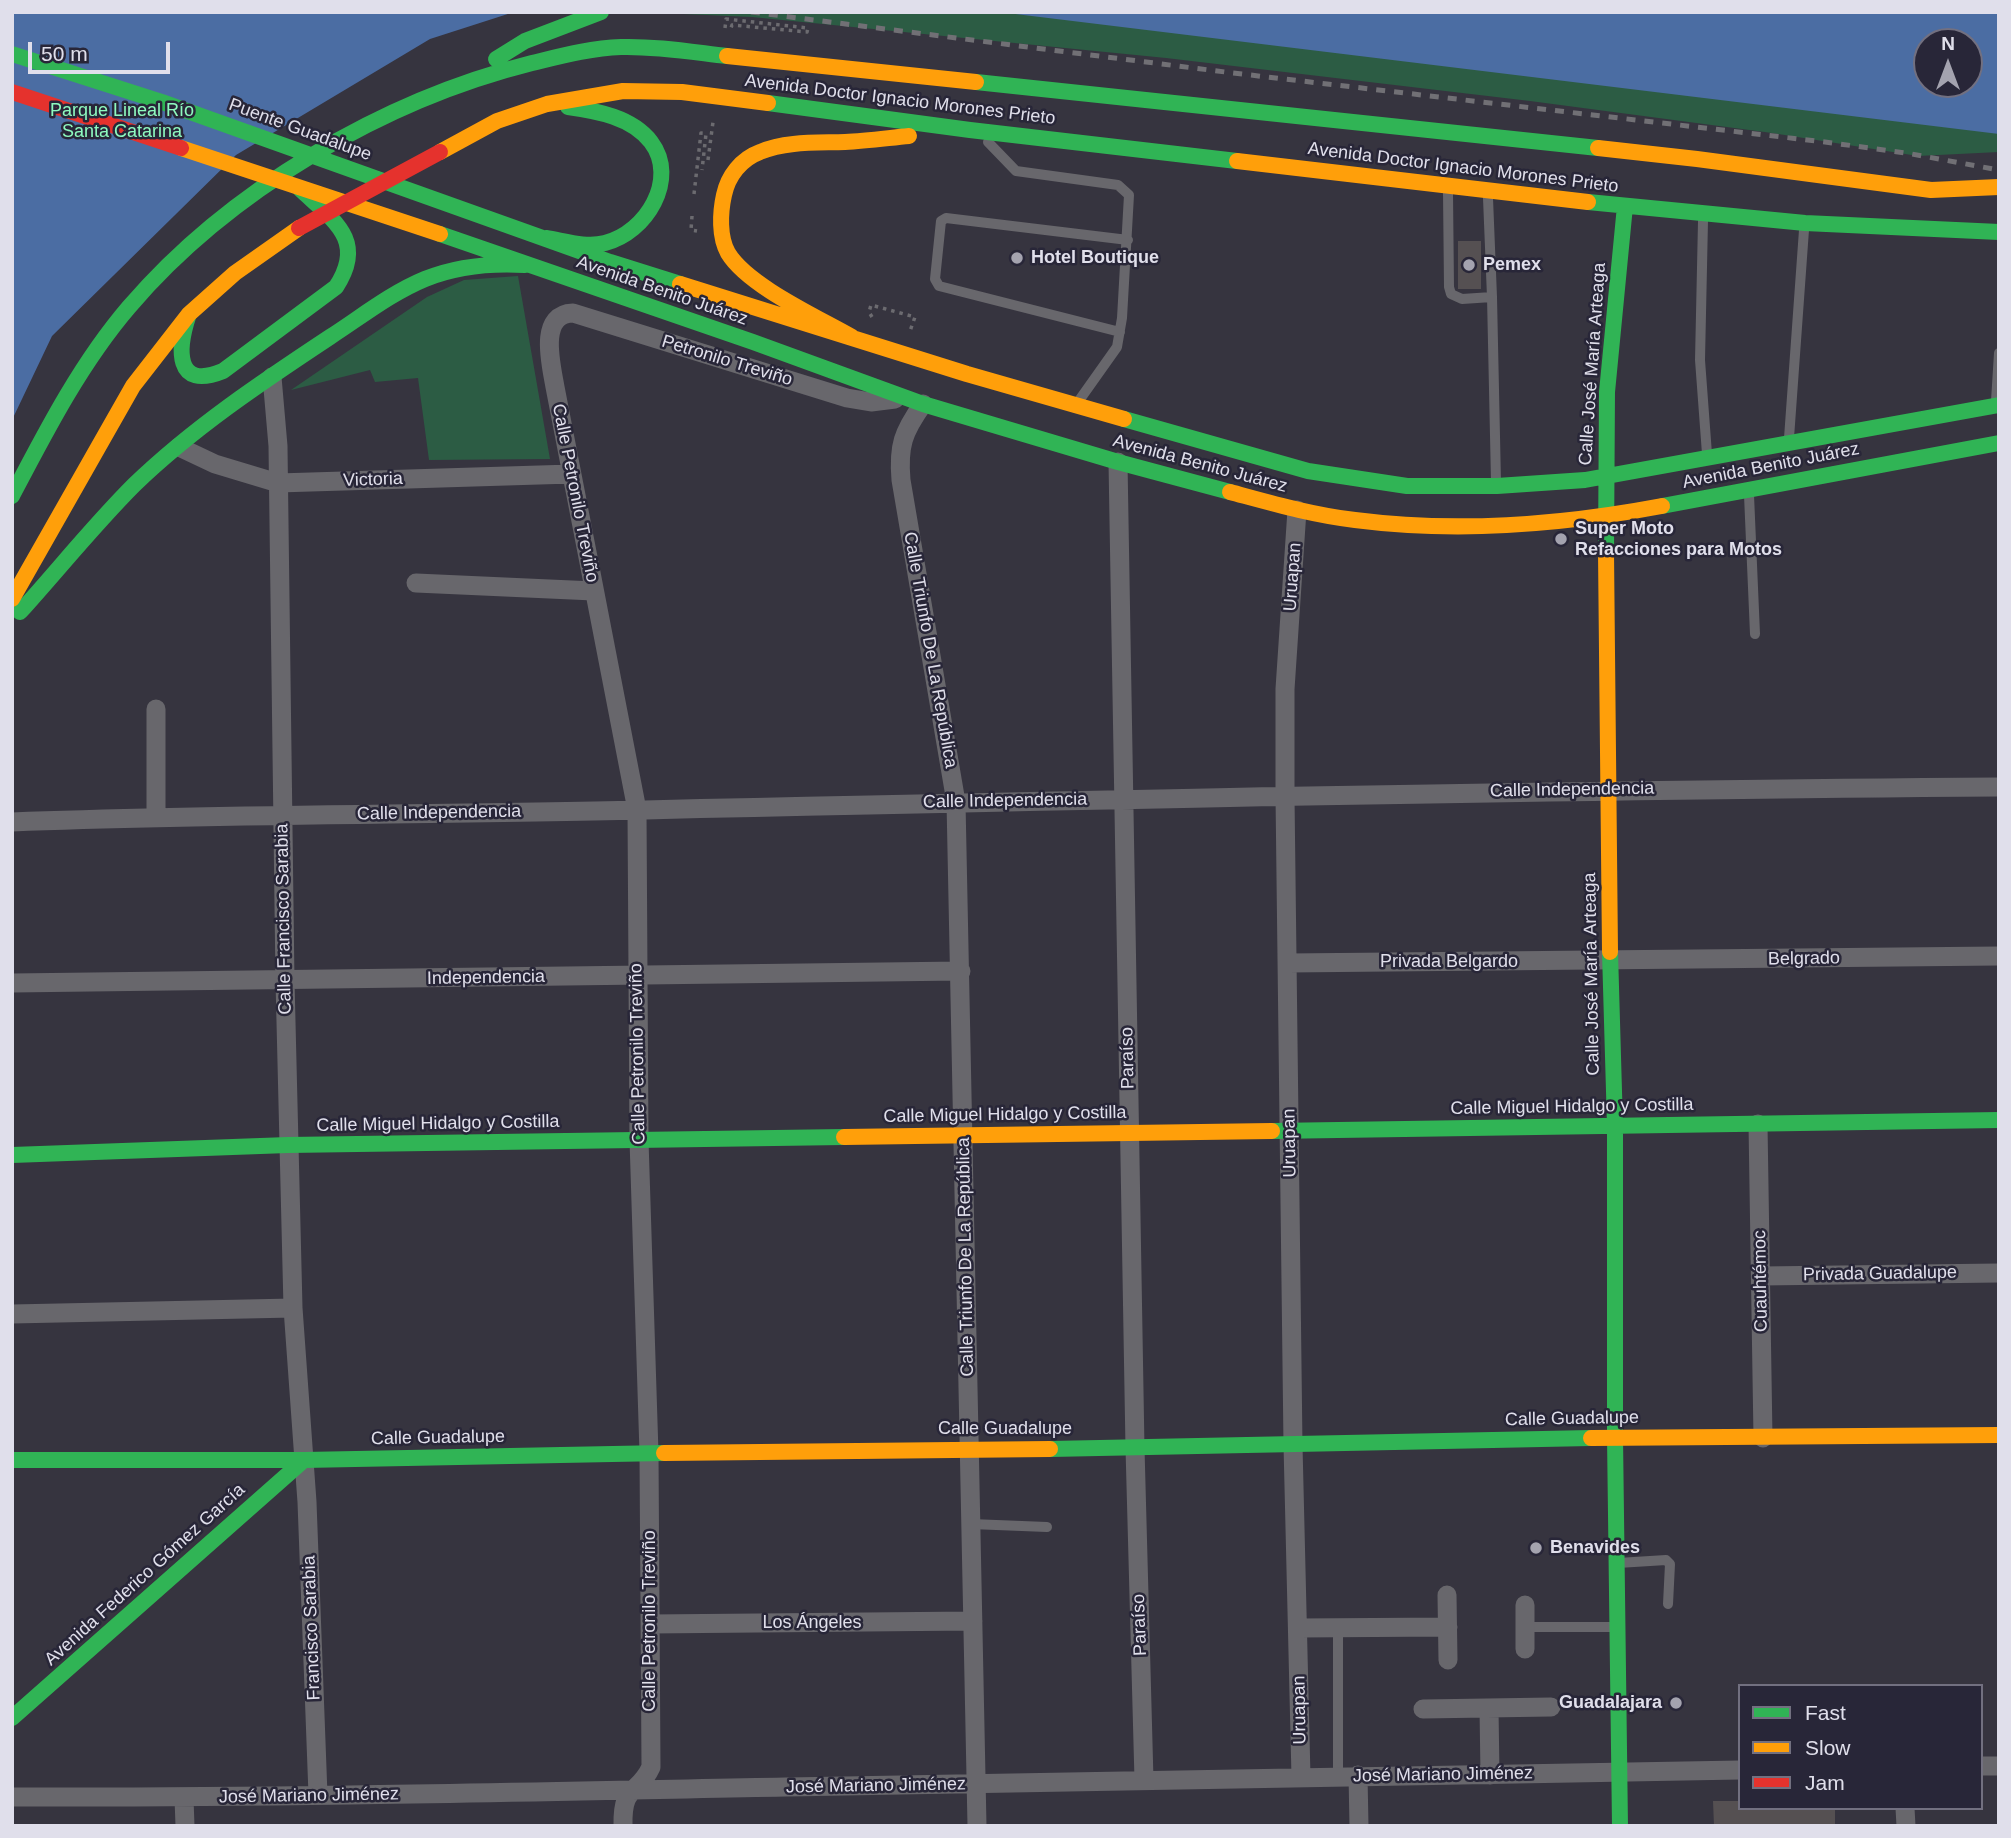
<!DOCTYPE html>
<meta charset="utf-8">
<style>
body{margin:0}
#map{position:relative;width:2011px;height:1838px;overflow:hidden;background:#36343f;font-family:Arial,sans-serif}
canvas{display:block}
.frame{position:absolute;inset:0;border:14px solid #e0dfeb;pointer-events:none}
.legend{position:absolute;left:1738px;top:1684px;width:245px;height:126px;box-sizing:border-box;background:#282638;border:2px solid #727080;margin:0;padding:9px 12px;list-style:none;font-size:21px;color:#e0dfeb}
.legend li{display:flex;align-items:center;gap:14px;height:35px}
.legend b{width:35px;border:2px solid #727080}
.north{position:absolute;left:1913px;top:28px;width:70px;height:70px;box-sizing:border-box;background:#282638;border:2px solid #727080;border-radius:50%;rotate:0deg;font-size:19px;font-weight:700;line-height:28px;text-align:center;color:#e0dfeb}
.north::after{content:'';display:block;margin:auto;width:24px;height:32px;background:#a4a3af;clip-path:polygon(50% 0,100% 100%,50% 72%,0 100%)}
.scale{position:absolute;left:28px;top:42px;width:142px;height:32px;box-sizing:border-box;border:4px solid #e0dfeb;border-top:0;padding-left:9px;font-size:21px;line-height:24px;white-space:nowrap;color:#e0dfeb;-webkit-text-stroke:5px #282638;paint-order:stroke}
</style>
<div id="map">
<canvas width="2011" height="1838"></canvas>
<div class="frame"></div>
<ul class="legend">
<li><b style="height:9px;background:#30b455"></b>Fast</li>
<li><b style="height:9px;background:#ff9f0a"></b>Slow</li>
<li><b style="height:9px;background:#e5322d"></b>Jam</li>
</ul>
<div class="north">N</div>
<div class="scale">50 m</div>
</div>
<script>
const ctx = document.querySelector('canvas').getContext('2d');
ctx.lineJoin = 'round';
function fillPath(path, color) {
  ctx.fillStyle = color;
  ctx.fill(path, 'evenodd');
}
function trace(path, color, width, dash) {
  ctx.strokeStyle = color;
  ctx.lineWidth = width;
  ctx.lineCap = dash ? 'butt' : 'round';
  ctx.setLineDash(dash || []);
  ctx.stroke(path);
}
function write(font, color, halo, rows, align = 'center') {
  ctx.font = font + ' Arial,sans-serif';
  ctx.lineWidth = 5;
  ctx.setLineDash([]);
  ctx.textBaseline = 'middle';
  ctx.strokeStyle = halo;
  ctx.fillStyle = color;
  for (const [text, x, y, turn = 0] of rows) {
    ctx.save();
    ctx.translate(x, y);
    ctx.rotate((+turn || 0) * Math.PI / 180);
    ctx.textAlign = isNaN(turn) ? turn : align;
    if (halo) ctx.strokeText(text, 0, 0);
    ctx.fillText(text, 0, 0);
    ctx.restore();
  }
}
const green = new Path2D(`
 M637 12H1999V152L1918 156 1772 133 1530 101 1166 58 752 17ZM1927 42H1969V84H1927Z
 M518 276 550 459 429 460 418 378 375 382 370 370 291 390 427 297 464 280Z`);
const water = new Path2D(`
 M12 12H514L430 39 236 155 52 336 12 420Z
 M999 12H1999V134ZM1927 42H1969V84H1927Z`);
const building = new Path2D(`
 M1458 241H1481V289H1458Z
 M1713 1801H1740V1808H1835V1826H1714Z`);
const path = new Path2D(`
 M725 28 726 19 808 28 807 32 732 25 731 28
 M708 160 713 122
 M694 194 701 133 706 134 702 170
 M692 216 691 230 697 231
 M872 317 869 312 871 305 915 317 910 331`);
const lane = new Path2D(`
 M988 142 1016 171 1118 185 1129 195 1122 318 1117 347 1078 402
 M1448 193 1449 287 1451 294 1462 299 1492 297 1488 198
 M1703 221 1700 360 1707 454
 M1492 297 1496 482
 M1120 332 939 286 935 279 941 221 946 218 1128 240
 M1996 401 1999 353
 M1789 438 1804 230
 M1749 495 1755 634
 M971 1524 1047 1527
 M1618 1563 1666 1560 1670 1564 1668 1604
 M1525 1627H1616
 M1338 1776V1628`);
const street = new Path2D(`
 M272 377 278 446 285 981 293 1308 307 1502 318 1795
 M923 404C903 432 898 446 901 480L956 802 977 1826
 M179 447 215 464 278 483 572 474
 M1118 462 1135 1448 1144 1780
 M1297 510 1285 689V796L1293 1445 1301 1777
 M416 583 594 591
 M156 709V816
 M12 822C222 814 431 815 641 810 1094 800 1546 790 1999 787
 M1288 963 1999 956
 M12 983 961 971
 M1758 1124 1763 1438
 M1761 1276 1999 1273
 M12 1314 293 1308
 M1447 1595 1448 1660
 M1525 1605V1649
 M650 1624 973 1621
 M1299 1628 1448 1627
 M1489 1708 1490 1775
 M1423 1709 1551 1707
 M1981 1766H1999
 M1358 1775 1359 1826
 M12 1797C270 1798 527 1792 785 1787 1103 1781 1421 1776 1740 1770
 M184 1798 185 1826
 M1905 1808 1906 1826
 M623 1826C622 1783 638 1796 651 1767L649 1453 639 1140 637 810 555 387C551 364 538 314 573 313L847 398 871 402 895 399`);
const fast = new Path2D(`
 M12 54 162 102 610 262 680 284
 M496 59 525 41 601 12
 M976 82 1598 148
 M768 103 970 130 1237 161
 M1588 202 1805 223 1999 232
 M440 234 753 342 923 404 1118 462 1230 492
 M546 238C565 241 586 248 605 243 646 233 679 179 651 142 632 117 597 111 568 107
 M188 317C178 348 174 391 223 371L336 287C367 240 333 220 300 189
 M1124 419 1308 471 1407 486H1497L1585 480 1999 405
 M12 496C46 431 81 363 129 307 229 190 384 100 532 63 561 56 591 48 621 47 656 46 692 52 727 56
 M1662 506 1999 443
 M1606 552 1607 392 1625 206
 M20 612C58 570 94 525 134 485 193 428 262 382 330 337 361 317 391 293 425 279 457 266 491 263 525 265
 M1610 952 1615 1126V1437L1620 1826
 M1272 1131 1999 1120
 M12 1155 288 1145 844 1137
 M1050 1449 1591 1438
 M12 1460H304L664 1453
 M12 1718 304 1460`);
const slow = new Path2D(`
 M727 56 976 82
 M181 148 440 234
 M1598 148 1697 159 1931 190 1999 187
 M440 152 497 121 547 104 623 91 682 92 768 103
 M1237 161 1588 202
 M680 284 967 374 1124 419
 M852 337C819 318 748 286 728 253 719 237 720 213 724 195 728 176 741 159 760 152 786 141 817 143 845 142 866 141 888 138 909 136
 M1230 492C1271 503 1312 515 1355 520 1456 533 1561 525 1662 506
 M1606 552 1610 952
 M12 599 133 386 189 314 235 273 299 228
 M844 1137 1272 1131
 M1591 1438 1999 1435
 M664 1453 1050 1449`);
const jam = new Path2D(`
 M12 92 181 148
 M299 228 440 152`);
const rail = new Path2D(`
 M751 12 1233 73 1825 142 1906 153 1999 170`);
const markers = [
 [1017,258,7,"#a4a3af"],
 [1469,265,7,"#a4a3af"],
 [1561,539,7,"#a4a3af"],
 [1536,1548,7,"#a4a3af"],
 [1676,1703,7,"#a4a3af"]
];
const streetNames = [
 ["Avenida Doctor Ignacio Morones Prieto",900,100,7],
 ["Puente Guadalupe",300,130,20],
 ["Avenida Doctor Ignacio Morones Prieto",1463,168,7],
 ["Avenida Benito Juárez",662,291,19],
 ["Petronilo Treviño",727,361,17],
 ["Calle José María Arteaga",1593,364,-86],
 ["Avenida Benito Juárez",1200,464,15],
 ["Avenida Benito Juárez",1771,466,-11],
 ["Victoria",373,480,-2],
 ["Calle Petronilo Treviño",575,493,79],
 ["Uruapan",1293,577,-86],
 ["Calle Triunfo De La República",930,650,80],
 ["Calle Independencia",1572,790,-1],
 ["Calle Independencia",1005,801,-1],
 ["Calle Independencia",439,813,-1],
 ["Calle Francisco Sarabia",284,919,-91],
 ["Belgrado",1804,959,-1],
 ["Privada Belgardo",1449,962],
 ["Calle José María Arteaga",1592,974,-91],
 ["Independencia",486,978,-1],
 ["Calle Petronilo Treviño",638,1054,-91],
 ["Paraíso",1128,1058,-91],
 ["Calle Miguel Hidalgo y Costilla",1572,1107,-1],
 ["Calle Miguel Hidalgo y Costilla",1005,1115,-1],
 ["Calle Miguel Hidalgo y Costilla",438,1124,-1],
 ["Uruapan",1290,1143,-91],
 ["Calle Triunfo De La República",966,1257,-91],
 ["Privada Guadalupe",1880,1274,-1],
 ["Cuauhtémoc",1761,1281,-91],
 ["Calle Guadalupe",1572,1419,-1],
 ["Calle Guadalupe",1005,1429],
 ["Calle Guadalupe",438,1438,-1],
 ["Avenida Federico Gómez García",145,1575,-42],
 ["Calle Petronilo Treviño",650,1621,-90],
 ["Los Ángeles",812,1623],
 ["Paraíso",1140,1625,-92],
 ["Francisco Sarabia",312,1628,-92],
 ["Uruapan",1300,1710,-91],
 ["José Mariano Jiménez",1443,1775,-1],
 ["José Mariano Jiménez",876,1786,-1],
 ["José Mariano Jiménez",309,1796,-1]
];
const parkNames = [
 ["Parque Lineal Río",122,111],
 ["Santa Catarina",122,132]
];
const poiNames = [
 ["Hotel Boutique",1031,258],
 ["Pemex",1483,265],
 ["Super Moto",1575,529],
 ["Refacciones para Motos",1575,550],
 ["Benavides",1550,1548],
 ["Guadalajara",1662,1703,"right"]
];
fillPath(green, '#2c5c44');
fillPath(water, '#4b6da3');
fillPath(building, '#555052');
trace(path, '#6c6b70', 3.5, [3.5, 5]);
trace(lane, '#68676c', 10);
trace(street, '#68676c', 19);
trace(fast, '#30b455', 16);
trace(slow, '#ff9f0a', 16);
trace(jam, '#e5322d', 16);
trace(rail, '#717075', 5, [9, 9]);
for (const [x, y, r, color] of markers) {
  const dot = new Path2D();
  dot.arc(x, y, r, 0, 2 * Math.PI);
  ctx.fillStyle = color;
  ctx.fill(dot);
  trace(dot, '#282638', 2.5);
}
write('18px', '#e0dfeb', '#282638', streetNames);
write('18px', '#8efabf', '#282638', parkNames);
write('bold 18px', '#e0dfeb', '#282638', poiNames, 'left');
</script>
